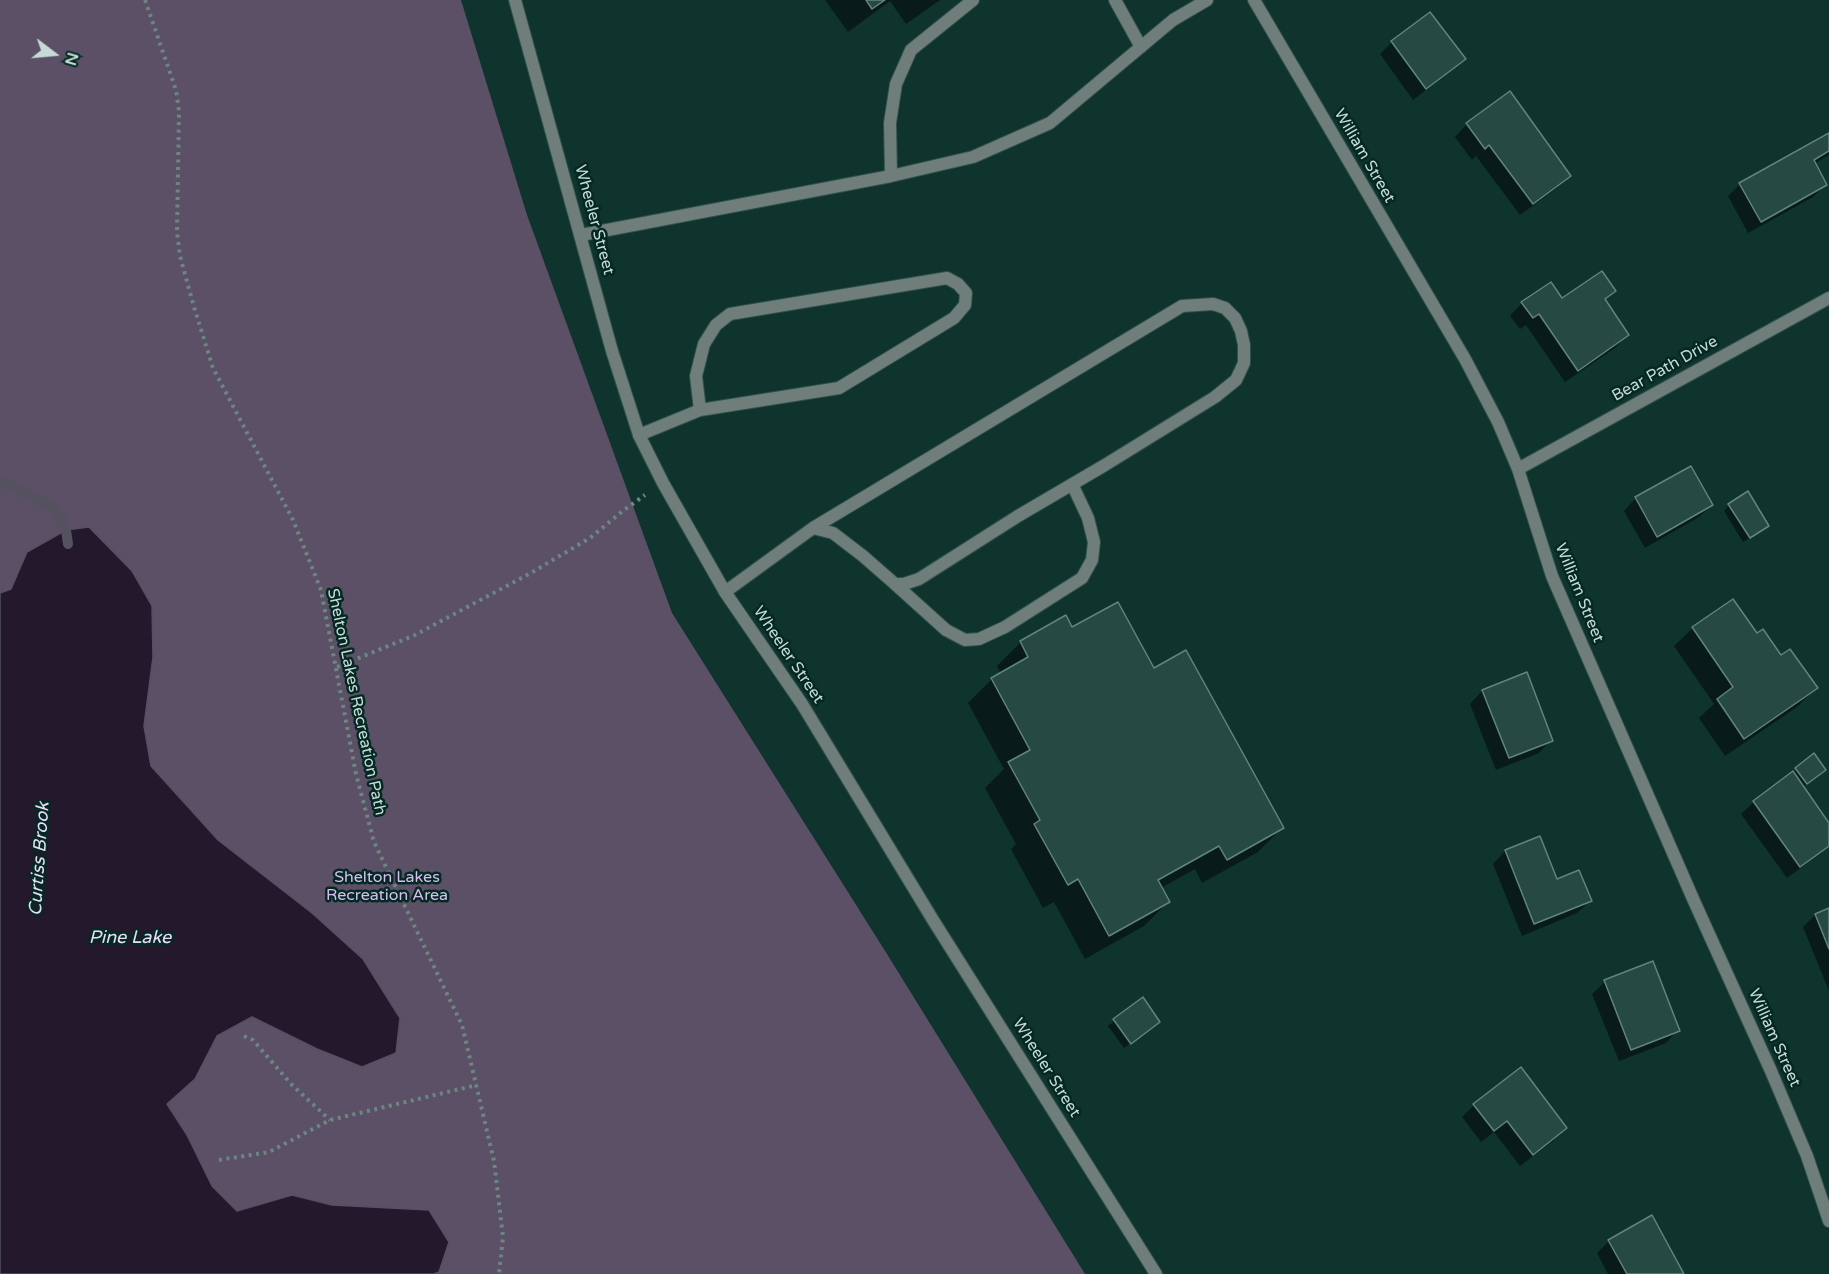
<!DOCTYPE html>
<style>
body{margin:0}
#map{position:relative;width:1829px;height:1274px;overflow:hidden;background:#0f332d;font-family:"Varela Round",sans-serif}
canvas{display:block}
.north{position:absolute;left:24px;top:24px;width:60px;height:60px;-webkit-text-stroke:4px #042923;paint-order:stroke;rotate:106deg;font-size:16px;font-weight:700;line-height:24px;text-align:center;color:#c7dad6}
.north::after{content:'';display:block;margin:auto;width:21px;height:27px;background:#c7dad6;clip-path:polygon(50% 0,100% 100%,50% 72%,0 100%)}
</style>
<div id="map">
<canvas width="1829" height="1274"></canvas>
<div class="north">N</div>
</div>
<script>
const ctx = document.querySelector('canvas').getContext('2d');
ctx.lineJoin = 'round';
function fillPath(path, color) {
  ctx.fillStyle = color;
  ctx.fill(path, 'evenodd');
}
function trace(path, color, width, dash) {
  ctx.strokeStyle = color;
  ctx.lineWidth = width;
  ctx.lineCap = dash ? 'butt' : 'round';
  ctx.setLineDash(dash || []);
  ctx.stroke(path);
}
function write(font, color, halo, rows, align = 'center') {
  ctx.font = font + ' "Varela Round",sans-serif';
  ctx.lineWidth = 5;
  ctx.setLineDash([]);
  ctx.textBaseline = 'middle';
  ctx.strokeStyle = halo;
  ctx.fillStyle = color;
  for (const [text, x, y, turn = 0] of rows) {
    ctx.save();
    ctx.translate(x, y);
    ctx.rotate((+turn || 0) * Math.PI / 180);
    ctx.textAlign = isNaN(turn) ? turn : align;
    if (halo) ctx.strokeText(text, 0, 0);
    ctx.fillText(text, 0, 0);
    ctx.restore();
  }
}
const green = new Path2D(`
 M0 0H461L527 215 672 613 887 954 1085 1274H0Z`);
const water = new Path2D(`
 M89 527 132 571 152 606 153 657 144 726 151 766 218 840 312 913 363 959 400 1018 396 1053 362 1067 317 1049 252 1017 217 1036 195 1079 167 1104 187 1135 212 1186 237 1211 292 1195 332 1205 429 1210 449 1242 439 1272 434 1274H0V593L11 589 27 552 66 530Z`);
const shadow = new Path2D(`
 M825 0H940L906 24 890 1 848 32Z
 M1430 14 1464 59 1451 71 1413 100 1380 54 1392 42Z
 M1467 124 1570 176 1557 188 1520 215 1476 156 1472 160 1455 137Z
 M1829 135V155L1814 164 1825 185 1813 197 1748 233 1728 196 1740 184Z
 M1615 291 1604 301 1627 335 1615 348 1565 382 1526 325 1520 329 1510 316 1522 303 1561 300Z
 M1636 498 1712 505 1699 517 1645 548 1624 511Z
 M1729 505 1767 526 1761 531 1743 542 1724 511Z
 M1693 628 1780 657 1816 688 1797 707 1725 756 1699 718 1714 704 1674 646Z
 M1072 629 1154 670 1282 828 1258 852 1202 883 1195 869 1161 888 1168 902 1144 926 1085 959 1054 902 1043 908 1011 849 1016 844 985 788 1004 769 968 703 992 679 1001 674 997 666 1021 642Z
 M1526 674 1551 740 1539 753 1496 770 1470 704 1482 691Z
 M1814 756 1824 770 1802 788 1829 825V847L1787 878 1741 814 1754 802Z
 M1539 838 1556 881 1590 901 1577 913 1522 936 1493 864 1505 851Z
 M1829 909V991L1803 927 1815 915Z
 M1605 982 1678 1030 1666 1043 1619 1061 1592 994Z
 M1142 1000 1158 1022 1124 1048 1108 1026Z
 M1521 1069 1565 1128 1553 1141 1520 1166 1494 1132 1481 1142 1462 1117 1474 1105Z
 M1609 1241 1683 1274H1608L1597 1253Z`);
const stream = new Path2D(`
 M0 481 54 508 66 530 68 544`);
const building = new Path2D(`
 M866 0H885L872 9Z
 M1430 12 1466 59 1426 89 1391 41Z
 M1510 91 1571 176 1533 204 1489 145 1485 149 1466 123Z
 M1829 133V151L1814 160 1827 185 1761 222 1739 183Z
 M1602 271 1616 291 1605 299 1629 335 1578 371 1539 314 1533 318 1521 302 1551 282 1562 298Z
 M1691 466 1713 505 1657 537 1635 497Z
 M1748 491 1769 526 1750 538 1728 504Z
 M1733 599 1757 633 1763 629 1781 655 1790 649 1818 688 1744 739 1717 699 1733 687 1692 627Z
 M1118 602 1154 668 1186 650 1284 828 1227 860 1219 846 1158 880 1170 902 1109 936 1078 879 1068 885 1034 824 1040 820 1008 762 1030 750 991 678 1028 657 1020 641 1066 615 1072 627Z
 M1527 672 1553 741 1509 758 1482 690Z
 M1814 753 1826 770 1807 784 1795 768Z
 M1793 771 1829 823V846L1800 867 1753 801Z
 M1540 836 1557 879 1579 870 1592 901 1534 924 1505 850Z
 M1829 908V949L1815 914Z
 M1653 961 1680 1031 1631 1050 1604 980Z
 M1143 997 1160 1022 1131 1044 1113 1019Z
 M1521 1067 1567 1128 1533 1155 1507 1121 1494 1131 1473 1104Z
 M1652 1215 1684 1274H1627L1608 1240Z`);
const path = new Path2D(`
 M145 0 176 90 179 111 177 232 180 256 194 307 213 368 293 520 321 590 356 774 374 842 462 1025 494 1161 503 1237 499 1274
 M337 667 415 635 529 574 590 538 624 510 645 495
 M244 1036 253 1040 291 1084 330 1120
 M219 1160 269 1152 330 1120 477 1085`);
const lane = new Path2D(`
 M1115 0 1141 47
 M891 176 890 123 896 84 911 50 973 0
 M581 235 891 176 973 157 1050 123 1173 20 1207 0
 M639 435 700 410 839 388 954 318 965 305 966 293 958 284 947 278 730 314 716 325 704 344 696 376 700 410
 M895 584 946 630 965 640 979 639 1005 627 1082 578 1092 560 1094 542 1088 518 1072 484
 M725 592 813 528 1182 306 1213 304 1225 308 1235 318 1241 331 1244 345V363L1236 380 1215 397 1105 465 1018 516 919 579 904 584H895L863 556 833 533 813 528`);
const street = new Path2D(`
 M515 0 612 351 639 435 663 483 725 592 802 704 933 920 1156 1274
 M1254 0 1465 359 1498 422 1518 469 1552 576 1694 901 1771 1071 1807 1156 1829 1221
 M1518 469 1829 298`);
const streetNames = [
 ["William Street",1364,156,60],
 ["Wheeler Street",594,220,75],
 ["Bear Path Drive",1665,369,-29],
 ["William Street",1579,593,68],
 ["Wheeler Street",788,655,56],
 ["Shelton Lakes Recreation Path",356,702,78],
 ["William Street",1774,1038,66],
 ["Wheeler Street",1046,1068,58]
];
const parkNames = [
 ["Shelton Lakes",387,878],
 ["Recreation Area",387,896]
];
const waterNames = [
 ["Curtiss Brook",40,859,-86],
 ["Pine Lake",130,938]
];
fillPath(green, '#5b5065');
fillPath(water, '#23182c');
trace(water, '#54525f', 1.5);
fillPath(shadow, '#0007');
trace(stream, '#54525f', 10);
fillPath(building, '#264943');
trace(building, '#61857e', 1.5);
trace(lane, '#30514b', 14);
trace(street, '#30514b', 14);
trace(path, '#6b8782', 4, [3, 4.5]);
trace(lane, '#6f7e7b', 12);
trace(street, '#6f7e7b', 12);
write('16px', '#c7dad6', '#042923', streetNames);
write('16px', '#d7beee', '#042923', parkNames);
write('italic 18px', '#eadbf9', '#042923', waterNames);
</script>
